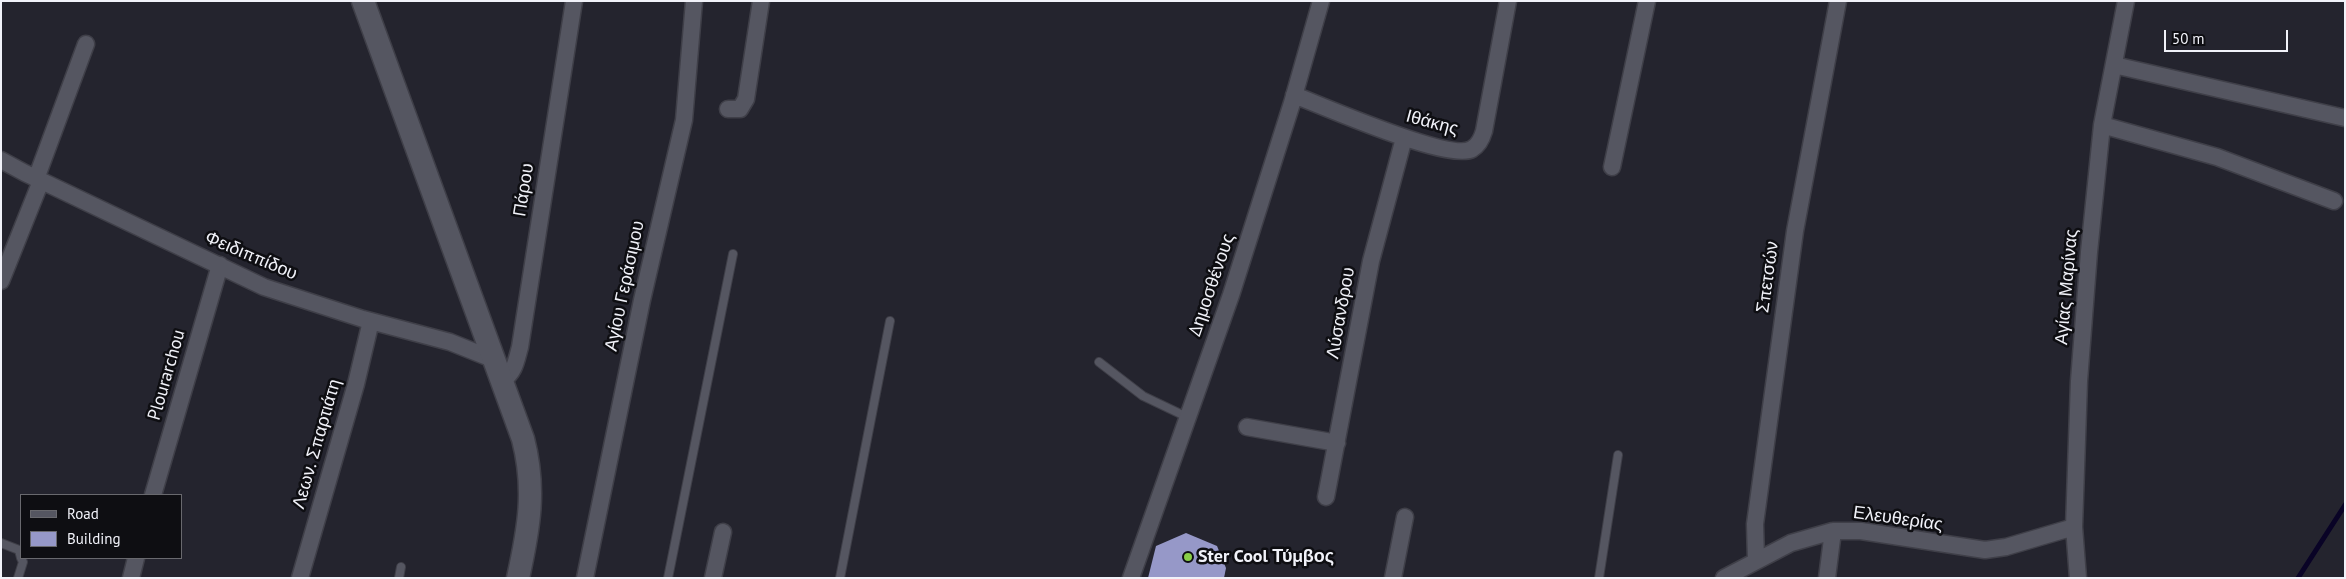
<!DOCTYPE html>
<meta charset="utf-8">
<style>
body{margin:0}
#map{position:relative;width:2346px;height:579px;overflow:hidden;background:#24242e;font-family:"PT Sans",sans-serif}
canvas{display:block}
.frame{position:absolute;inset:0;border:2px solid #f1f2f9;pointer-events:none}
.legend{position:absolute;left:20px;top:494px;width:162px;height:65px;box-sizing:border-box;background:#0e0e12;border:1px solid #69696e;margin:0;padding:6px 9px;list-style:none;font-size:15px;color:#f1f2f9}
.legend li{display:flex;align-items:center;gap:10px;height:25px}
.legend b{width:25px;border:1px solid #69696e}
.scale{position:absolute;left:2164px;top:30px;width:124px;height:22px;box-sizing:border-box;border:2px solid #f1f2f9;border-top:0;padding-left:6px;font-size:15px;line-height:18px;white-space:nowrap;color:#f1f2f9;-webkit-text-stroke:4px #0e0e12;paint-order:stroke}
</style>
<div id="map">
<canvas width="2346" height="579"></canvas>
<div class="frame"></div>
<ul class="legend">
<li><b style="height:6px;background:#555661"></b>Road</li>
<li><b style="height:14px;background:#9698c8"></b>Building</li>
</ul>
<div class="scale">50 m</div>
</div>
<script>
const ctx = document.querySelector('canvas').getContext('2d');
ctx.lineJoin = 'round';
function trace(path, color, width, dash) {
  ctx.strokeStyle = color;
  ctx.lineWidth = width;
  ctx.lineCap = dash ? 'butt' : 'round';
  ctx.setLineDash(dash || []);
  ctx.stroke(path);
}
function fillPath(path, color) {
  ctx.fillStyle = color;
  ctx.fill(path, 'evenodd');
}
function write(font, color, halo, rows, align = 'center') {
  ctx.font = font + ' "PT Sans",sans-serif';
  ctx.lineWidth = 5;
  ctx.setLineDash([]);
  ctx.textBaseline = 'middle';
  ctx.strokeStyle = halo;
  ctx.fillStyle = color;
  for (const [text, x, y, turn = 0] of rows) {
    ctx.save();
    ctx.translate(x, y);
    ctx.rotate((+turn || 0) * Math.PI / 180);
    ctx.textAlign = isNaN(turn) ? turn : align;
    if (halo) ctx.strokeText(text, 0, 0);
    ctx.fillText(text, 0, 0);
    ctx.restore();
  }
}
const stream = new Path2D(`
 M2298 578 2345 505`);
const building = new Path2D(`
 M1186 533 1217 546 1226 568 1224 578H1148L1156 546Z`);
const lane = new Path2D(`
 M1099 362 1143 396 1187 417
 M1 543 19 550 21 558
 M18 578 23 562 21 558
 M399 578 401 567
 M668 578 733 254
 M840 578 890 321
 M1599 578 1618 455`);
const street = new Path2D(`
 M2114 65 2345 118
 M1294 95C1323 106 1450 162 1472 149 1479 145 1482 138 1484 131L1508 1
 M728 109H740L746 99 761 1
 M2102 125 2217 157 2334 201
 M1 160 25 173 264 287 363 319 450 342 495 360
 M1612 167 1647 1
 M36 179 86 44
 M1 281 41 181
 M503 380C515 372 516 361 520 347L574 1
 M1247 427 1337 443
 M153 495 220 265
 M1326 497 1371 261 1404 138
 M1756 560 1755 524 1795 231 1838 1
 M131 578 136 558
 M300 578 356 384 371 321
 M585 578 642 300 684 120 694 1
 M713 578 723 532
 M1131 578 1231 295 1292 103 1321 1
 M1393 578 1405 517
 M1724 578 1791 543 1833 531H1861L1985 550 2006 547 2074 527
 M1827 578 1833 531
 M2078 578 2074 527 2079 381 2089 252 2102 125 2126 1`);
const secondary = new Path2D(`
 M363 1 523 439C536 489 529 528 518 578`);
const markers = [
 [1188,557,5,"#89ce48"]
];
const streetNames = [
 ["Ιθάκης",1432,123,15],
 ["Πάρου",524,190,-81],
 ["Φειδιππίδου",251,256,23],
 ["Σπετσών",1768,277,-82],
 ["Δημοσθένους",1212,285,-71],
 ["Αγίου Γεράσιμου",625,286,-78],
 ["Αγίας Μαρίνας",2067,287,-85],
 ["Λύσανδρου",1341,313,-80],
 ["Plourarchou",167,375,-74],
 ["Λεων. Σπαρτιάτη",317,444,-74],
 ["Ελευθερίας",1898,519,8]
];
const poiNames = [
 ["Ster Cool Τύμβος",1198,557]
];
trace(stream, '#090326', 5);
fillPath(building, '#9698c8');
trace(lane, '#3f3f48', 10);
trace(street, '#3f3f48', 19);
trace(secondary, '#3f3f48', 25);
trace(lane, '#555661', 8);
trace(street, '#555661', 16);
trace(secondary, '#555661', 22);
for (const [x, y, r, color] of markers) {
  const dot = new Path2D();
  dot.arc(x, y, r, 0, 2 * Math.PI);
  ctx.fillStyle = color;
  ctx.fill(dot);
  trace(dot, '#0e0e12', 2);
}
write('18px', '#f1f2f9', '#0e0e12', streetNames);
write('bold 18px', '#f1f2f9', '#0e0e12', poiNames, 'left');
</script>
